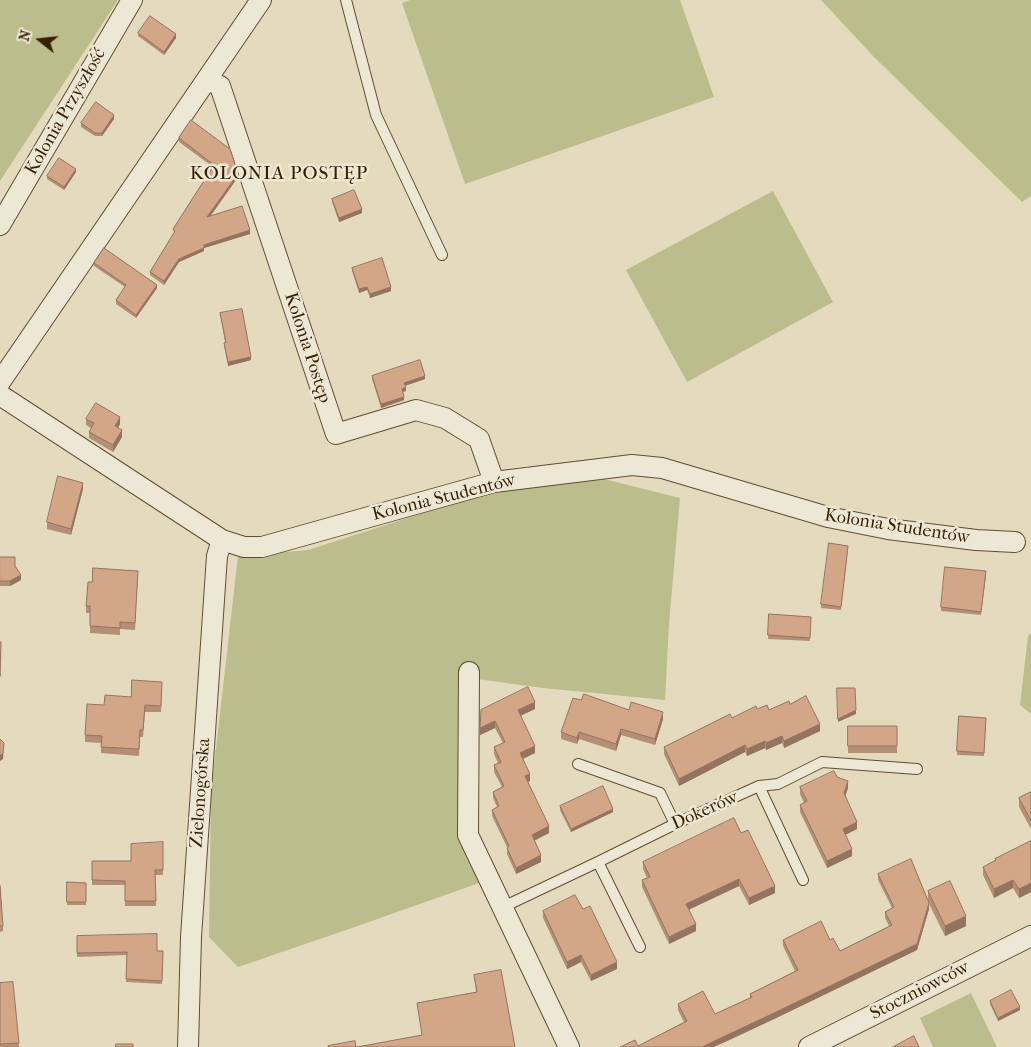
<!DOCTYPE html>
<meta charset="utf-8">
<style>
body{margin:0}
#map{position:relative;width:1031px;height:1047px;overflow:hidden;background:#e4dbbe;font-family:"IM FELL French Canon",serif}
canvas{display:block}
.north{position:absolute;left:15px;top:15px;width:50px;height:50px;-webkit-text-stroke:4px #ede8d5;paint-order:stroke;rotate:286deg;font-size:14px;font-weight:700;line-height:20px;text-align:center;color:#361e00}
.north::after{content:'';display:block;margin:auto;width:18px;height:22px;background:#361e00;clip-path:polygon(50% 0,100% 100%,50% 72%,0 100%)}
</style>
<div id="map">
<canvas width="1031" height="1047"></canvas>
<div class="north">N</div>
</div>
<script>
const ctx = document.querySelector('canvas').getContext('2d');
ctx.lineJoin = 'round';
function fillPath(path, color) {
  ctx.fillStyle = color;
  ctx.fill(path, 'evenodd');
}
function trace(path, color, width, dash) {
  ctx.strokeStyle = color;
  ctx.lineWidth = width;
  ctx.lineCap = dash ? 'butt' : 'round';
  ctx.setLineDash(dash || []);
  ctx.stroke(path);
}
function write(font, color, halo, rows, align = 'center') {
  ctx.font = font + ' "IM FELL French Canon",serif';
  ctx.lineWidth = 5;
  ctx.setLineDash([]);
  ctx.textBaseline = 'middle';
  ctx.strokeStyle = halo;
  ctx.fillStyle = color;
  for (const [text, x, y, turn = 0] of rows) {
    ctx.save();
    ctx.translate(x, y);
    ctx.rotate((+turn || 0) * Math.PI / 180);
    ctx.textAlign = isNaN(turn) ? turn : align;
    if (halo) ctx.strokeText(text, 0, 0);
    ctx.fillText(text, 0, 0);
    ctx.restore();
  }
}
const green = new Path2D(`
 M0 0H118L0 181Z
 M410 0H680L714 97 465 184 402 3Z
 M821 0H1031V196L1022 202 873 56Z
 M773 191 833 302 687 382 626 270Z
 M588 475 680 498 669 624 665 700 543 688 477 679 460 718 462 847 479 883 352 928 238 967 209 937 211 792 238 556 308 550 529 479Z
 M1031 633V714L1020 705 1028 636Z
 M971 993 997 1047H933L920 1018Z`);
const service = new Path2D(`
 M346 0 376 115 442 255
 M578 764 660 793 675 824
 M759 786 803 880
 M598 862 640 947
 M503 907 598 862 675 824 759 786 778 784 822 762 917 769`);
const minor = new Path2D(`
 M207 79 220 86 336 434 416 410 445 418 479 439 494 482
 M0 225 132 0
 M0 382 261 0
 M0 395 222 540 244 547H262L494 482 632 465 662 468 828 517 888 529 976 540 1015 542
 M469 672 468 835 569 1047
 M188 1047 191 937 217 556 222 540
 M809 1047 1031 936`);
const wall = new Path2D(`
 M138 33 176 38 164 55 138 36Z
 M114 119 102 136H95L81 127V123Z
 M179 138 238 177 210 216 250 234 204 248V251L179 262 164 285 150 275V272L174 233 173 229 213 167 179 142Z
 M76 172 64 190 47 179V176Z
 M332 199 362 213 339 222 332 202Z
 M94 263 157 288 136 318 116 304V300L125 287 94 266Z
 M352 268 391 291 370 298 367 290 359 293 352 271Z
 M220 313 251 360 228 366 224 346V343L225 342Z
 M372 376 425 379 405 386 406 391 403 392 404 400 381 408 372 379Z
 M86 419 120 424 118 428 122 437 113 452 89 438V432L91 428 86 425Z
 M83 489 71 535 47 529V522Z
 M848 549 841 610 821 608V604Z
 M0 557 15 566 21 580 10 586H0Z
 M138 571 135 630 120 629V635L90 633V613H86V606L92 582Z
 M986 575 981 615 941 611V607Z
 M769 614 811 617 810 641 768 639Z
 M162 689 161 712H145L143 737H140L139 756 101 753V743L85 742V735L104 705Z
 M581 700 629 710 663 719 655 745 621 735 616 751 579 739 577 744 561 739V732Z
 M790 704 820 731 784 748 782 743 766 750 765 748 747 756 745 752 679 786 664 754V747L732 718 757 709 769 710Z
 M535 709 520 716 535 753 523 759 530 781 528 782 549 833 534 840 541 862 516 874 507 854V847L492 816V810L497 807 493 798V792L502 787 494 772V765L498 763 494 754V747L503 743 495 728 480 735 481 710Z
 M959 716 986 718 984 756 957 755Z
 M848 726H897V753H848Z
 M837 777 848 788 845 796 857 829 845 835 852 856 827 868 800 812V805L804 803 800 794V787Z
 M1031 792V829L1019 807V798Z
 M560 806 613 812 571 832 560 810Z
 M741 833 775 893 749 905 739 886 688 910 696 931 669 944 642 887V880L647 878 643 869V862Z
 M1031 841V892L1019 898 1013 888 994 898 983 875V867L995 861V859Z
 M163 842V875H155L156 906H125V885H92V861H131Z
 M878 874 928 900V891L966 926 945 936 929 904V909L917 950 772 1020 723 1043 638 1046 684 1022 678 1010V1004L715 1014 750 998V994L795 971 783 946V940H830L840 951 889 926 885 918V912L892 908 878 880Z
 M67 882 86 883V905H67Z
 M0 886 3 926V931L0 932Z
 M583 909 617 969 591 981 581 962 567 969 543 918V911Z
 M77 936 157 951H163L162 984 126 982 127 955 77 957Z
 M474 975 515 1047 422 1035 417 1003 476 992Z
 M0 983 19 1043V1047H0Z
 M990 1001 1020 1010 998 1021 990 1004Z`);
const shadedWall = new Path2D(`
 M176 34V38L164 55V52Z
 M114 115V119L102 136V133Z
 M76 169V172L64 190V187Z
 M238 174V177L207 221V217Z
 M362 209V213L339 222V218Z
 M250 230V234L204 248V245Z
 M204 248V251L179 262 164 285V281L179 259Z
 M157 285V288L136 318V315Z
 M367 287V290L359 293V289Z
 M391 287V291L370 298V294Z
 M251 357V360L228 366V362Z
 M425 376V379L404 386V383Z
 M406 387V391L402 392V389Z
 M404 397V400L381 408V404Z
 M120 417V424L115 433V426Z
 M122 430V437L113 452V445Z
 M83 483V489L71 535V529Z
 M21 575V580L10 586V581Z
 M535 702V709L518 717V710Z
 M856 710V714L838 722V719Z
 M663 712V719L655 745V739Z
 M495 721V728L480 735V728Z
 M820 724V731L784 748V741Z
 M621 729V735L616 751V744Z
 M579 732V739L577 744V738Z
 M782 736V743L766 750V743Z
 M765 741V748L747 756V749Z
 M4 743 3 759 0 761V756Z
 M745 745V752L679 786V779Z
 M535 746V753L520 760V753Z
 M530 774V781L525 783V776Z
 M848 781V788L844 800V793Z
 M613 809V812L571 832V829Z
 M857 822V829L843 836V829Z
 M549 826V833L532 842V835Z
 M852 849V856L827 868V861Z
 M541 855V862L516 874V868Z
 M739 879V886L686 911V904Z
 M1013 880V888L994 898V889Z
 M1031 883V892L1019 898V889Z
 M775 886V893L749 905V898Z
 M929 903V909L917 950 772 1020 714 1047H702Z
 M966 916V926L945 936V926Z
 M696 924V931L669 944V937Z
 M581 955V962L567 969V962Z
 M617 962V969L591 981V975Z
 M1020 1007V1010L998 1021V1018Z`);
const building = new Path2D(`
 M150 16 176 34 164 52 138 33Z
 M96 102 114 115 102 133H95L81 123Z
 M191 120 230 149 238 174 207 217 242 206 250 230 204 245V248L179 259 164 281 150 272 175 231 173 229 214 165 179 138Z
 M59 158 76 169 64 187 47 176Z
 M354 190 362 209 339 218 332 199Z
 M104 248 157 285 136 315 116 300 126 285 94 263Z
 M382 258 391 287 370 294 367 287 359 289 352 268Z
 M242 309 251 357 228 362 224 343 226 342 220 313Z
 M420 360 425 376 404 383 406 387 402 389 404 397 381 404 372 376Z
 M96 403 120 417 115 426 122 430 113 445 89 432 94 423 86 419Z
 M58 476 83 483 71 529 47 522Z
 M829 543 848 546 841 607 821 604Z
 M0 557H15V566L21 575 10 581H0Z
 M945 567 986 571 981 612 941 607Z
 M93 568 138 571 135 623 120 622V628L90 626V606H86L88 582H92Z
 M769 614 811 617 810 638 768 635Z
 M0 642H1L0 676Z
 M132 680 162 682 161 706 145 705 143 730H140L139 749 101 747 102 736 85 735 87 704 104 705 105 695 131 697Z
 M528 687 535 702 518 710 535 746 520 753 530 774 525 776 549 826 532 835 541 855 516 868 507 848 509 846 492 810 499 806 493 792 504 786 494 765 501 762 494 747 505 742 495 721 480 728 481 710Z
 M837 688H855L856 710 838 719Z
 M584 694 629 710 631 702 663 712 655 739 621 729 616 744 579 732 577 738 561 732 573 698 581 700Z
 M806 696 820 724 784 741 782 736 766 743 765 741 747 749 745 745 679 779 664 747 730 714 732 718 756 706 757 709 767 705 769 710 789 701 790 704Z
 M959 716 986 718 984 753 957 751Z
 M848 726H897V746H848Z
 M0 739 4 743 3 753 0 756Z
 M834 771 837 777 848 781 844 793 857 822 843 829 852 849 827 861 800 805 807 801 800 787Z
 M603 786 613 809 571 829 560 806Z
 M1031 792V821L1019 798Z
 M734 818 741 833 748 830 775 886 749 898 739 879 686 904 696 924 669 937 642 880 650 877 643 862Z
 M1031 841V883L1019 889 1013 880 994 889 983 867 996 860 995 859Z
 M163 842V870H155L156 901H125V881L92 880V861H131V844Z
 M911 859 929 903 917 944 772 1014 723 1037 702 1047H620L635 1040 638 1046 687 1021 678 1004 703 991 715 1014 752 997 750 994 798 970 783 940 821 921 830 940 833 938 840 951 892 925 885 912 894 907 878 874Z
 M950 881 966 916 945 926 928 891Z
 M67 882 86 883V902H67Z
 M0 886 3 926H0Z
 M575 895 583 909 590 906 617 962 591 975 581 955 567 962 543 911Z
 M157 934V951H163L162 981 126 979 127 952 77 953V936Z
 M501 970 515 1047H357L422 1035 417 1003 477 992 474 975Z
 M13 982 19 1043 0 1044V983Z
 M1011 990 1020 1007 998 1018 990 1001Z
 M914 1036 919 1047H893Z
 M355 1041 356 1047H328V1046Z
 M116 1044H133V1047H116Z`);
const streetNames = [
 ["Kolonia Przyszłość",66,112,-60],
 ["Kolonia Postęp",307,348,72],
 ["Kolonia Studentów",444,498,-14],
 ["Kolonia Studentów",897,527,9],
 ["Zielonogórska",201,793,-86],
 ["Dokerów",705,811,-24],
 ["Stoczniowców",920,991,-27]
];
const neighbourhoodNames = [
 ["KOLONIA POSTĘP",279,174]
];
fillPath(green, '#bbbe8c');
trace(service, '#624d30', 12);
trace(minor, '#624d30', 22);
trace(service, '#ede8d5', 10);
trace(minor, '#ede8d5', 20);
fillPath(wall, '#b58f75');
fillPath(shadedWall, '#94745f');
fillPath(building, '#d3a688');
trace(building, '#94745f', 1);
write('18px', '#361e00', '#ede8d5', streetNames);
ctx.letterSpacing = '1px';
write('19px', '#361e00', '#ede8d5', neighbourhoodNames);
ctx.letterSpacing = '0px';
</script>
